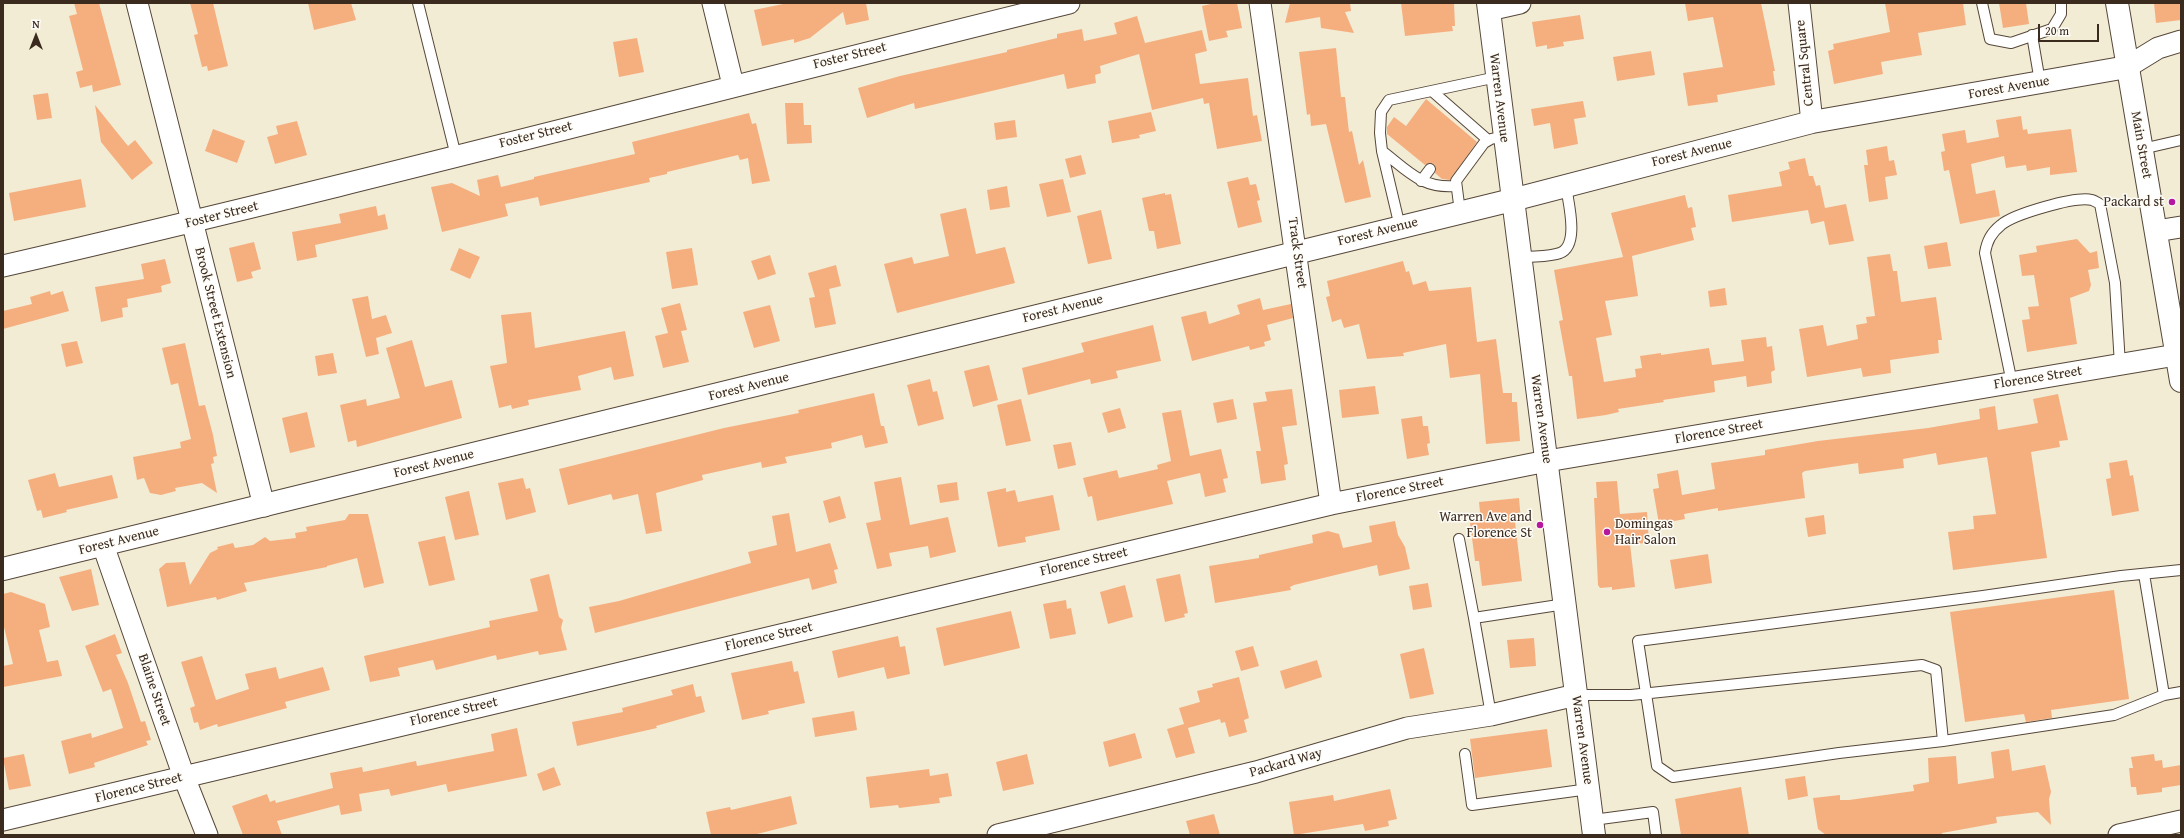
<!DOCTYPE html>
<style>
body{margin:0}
#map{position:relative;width:2184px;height:838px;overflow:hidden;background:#f2ecd5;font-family:"Gentium Book Plus",serif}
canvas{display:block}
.frame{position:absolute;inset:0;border:4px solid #3b2a1e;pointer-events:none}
.north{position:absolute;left:16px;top:16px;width:40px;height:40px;-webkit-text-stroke:3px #fdfcf7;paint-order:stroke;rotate:0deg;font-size:11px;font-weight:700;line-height:16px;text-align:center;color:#3b2a1e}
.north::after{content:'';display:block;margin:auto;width:14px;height:18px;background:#3b2a1e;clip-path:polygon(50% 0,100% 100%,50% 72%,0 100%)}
.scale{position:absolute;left:2038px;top:24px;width:61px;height:18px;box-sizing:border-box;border:2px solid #3b2a1e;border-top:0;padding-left:5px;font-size:12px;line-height:14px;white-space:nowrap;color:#3b2a1e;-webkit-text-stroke:3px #fdfcf7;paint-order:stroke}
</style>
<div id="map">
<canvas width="2184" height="838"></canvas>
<div class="frame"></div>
<div class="north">N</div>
<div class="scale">20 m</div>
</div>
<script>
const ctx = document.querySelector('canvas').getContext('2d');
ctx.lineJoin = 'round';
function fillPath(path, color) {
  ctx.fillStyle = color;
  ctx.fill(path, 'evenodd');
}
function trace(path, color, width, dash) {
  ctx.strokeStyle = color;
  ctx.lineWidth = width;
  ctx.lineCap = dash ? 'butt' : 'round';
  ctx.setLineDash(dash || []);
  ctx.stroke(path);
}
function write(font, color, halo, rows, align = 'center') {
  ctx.font = font + ' "Gentium Book Plus",serif';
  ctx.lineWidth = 3;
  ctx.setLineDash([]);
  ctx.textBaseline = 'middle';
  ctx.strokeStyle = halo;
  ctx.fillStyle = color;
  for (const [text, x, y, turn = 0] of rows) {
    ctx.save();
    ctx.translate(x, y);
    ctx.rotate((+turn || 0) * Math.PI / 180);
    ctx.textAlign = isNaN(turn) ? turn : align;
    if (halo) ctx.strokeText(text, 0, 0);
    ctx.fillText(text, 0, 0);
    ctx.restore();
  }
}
const building = new Path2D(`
 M74 3H99L121 85 93 92 92 85 80 88 76 72 83 70 69 16 77 14Z
 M190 3H213L228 66 208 71 207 66 202 67 194 35 198 34Z
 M308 3H351L356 20 314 30Z
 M788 3H866L869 20 846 25 843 12 810 38 794 43V39L762 46 754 10Z
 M1215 3H1237L1242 28 1226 31 1228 37 1209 41 1202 6Z
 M1290 3H1350L1351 11 1345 12 1354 33 1321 28 1320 17 1285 23Z
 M1401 3H1454L1455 26H1452L1453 31 1405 36Z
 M1685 3H1761L1775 71H1773L1775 85 1717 95 1718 102 1688 106 1683 73 1723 67 1713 17 1688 21Z
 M1885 3H1963L1966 25 1918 33 1922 55 1881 62 1883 74 1834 84 1828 51 1834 49 1833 44 1890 32Z
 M1999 3H2026L2029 24 2003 28Z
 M2154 3H2181V20L2156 23Z
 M1580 15 1584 39 1563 42 1564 46 1547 49V45L1536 47 1532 22Z
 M1137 16 1145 43 1202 30 1207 51 1195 54 1200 84 1248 78 1253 116 1257 115 1262 141 1217 149 1209 103 1204 104 1203 98 1152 110 1139 54 1100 66 1101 73 1095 75 1096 83 1067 89 1064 74 915 109 914 103 867 118 858 88 900 76 1007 52V50L1057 38V34L1082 29 1084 41 1117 34 1114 23Z
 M637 38 644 72 619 77 613 42Z
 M1336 48 1341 97H1345L1349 132 1352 131 1359 165 1363 160 1371 197 1345 203 1326 124 1311 126 1310 114 1307 115 1299 52Z
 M1651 51 1655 75 1617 81 1613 57Z
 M48 93 52 118 37 120 33 95Z
 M1426 99 1477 142 1450 180 1442 179 1435 173 1436 169 1434 164 1430 163 1425 165 1387 134V127L1394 117 1406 126Z
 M1583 101 1586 117 1574 119 1578 144 1554 149 1550 123 1534 126 1531 109Z
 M785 103H803L804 125H811L812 143 787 144Z
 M95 105 128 146 135 140 153 163 132 180 101 142Z
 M1151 112 1156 131 1139 135 1140 138 1112 143 1108 121Z
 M749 113 752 124 756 123 770 181 752 184 748 158 740 160 738 155 667 172V174L649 178 650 182 540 206 538 197 505 204 508 216 442 232 431 187 452 183 480 196 477 180 498 175 501 187 534 179V177L635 154 632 142Z
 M2021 116 2023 130 2027 129 2028 134 2071 129 2077 172 2050 175V167L2027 171 2026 165 2006 168 2004 156 1971 164 1976 194 1995 190 2000 216 1960 224 1949 170 1944 171 1941 152 1945 151 1942 134 1965 130 1967 143 1999 137 1996 120Z
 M1015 120 1017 137 996 140 994 123Z
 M297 121 307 155 275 164 267 137 278 134 276 126Z
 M213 129 245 141 237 163 205 151Z
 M1887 146 1889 161 1894 160 1897 175 1885 177 1888 199 1869 202 1864 165H1868L1866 150Z
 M1081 155 1086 174 1070 178 1065 159Z
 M1805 158 1809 176H1813L1816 186 1820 185 1825 208 1846 204 1854 241 1829 245 1824 221 1811 224 1808 210 1732 222 1728 195 1782 186 1779 172 1790 169 1788 162Z
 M1248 177 1250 185 1256 184 1260 200 1257 201 1262 222 1238 228 1227 182Z
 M81 179 86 207 14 221 9 193Z
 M1063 179 1071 212 1047 217 1039 184Z
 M1007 186 1010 207 990 210 987 190Z
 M1165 193V195L1171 194 1181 244 1157 249 1154 231H1149L1142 198Z
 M1685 195 1688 208 1692 207 1696 227 1691 228 1694 240 1632 256 1638 296 1605 301 1612 335 1596 338 1604 382 1636 377 1635 369 1642 368 1640 356 1661 353V355L1709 348 1712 365 1744 361 1741 340 1766 337 1767 347 1772 346 1775 370 1771 372 1772 383 1747 387 1746 376 1714 381 1715 392 1663 400 1664 402 1618 409 1619 412 1606 415 1577 419 1572 376H1569L1559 321 1563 320 1554 270 1623 257 1611 213Z
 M376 206 378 216 385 214 388 229 315 245 317 257 297 261 292 232 341 223 339 214Z
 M966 208 976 254 1005 247 1015 283 897 313 884 264 912 257 914 264 949 256 940 214Z
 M1101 210 1112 259 1088 264 1077 216Z
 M2077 239 2090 253 2097 251 2099 268 2088 270 2091 285 2089 291 2070 298 2077 344 2027 352 2022 320 2030 319 2028 307 2039 306 2034 275 2022 276 2019 255 2037 252 2036 246Z
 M254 242 261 269 251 272 253 278 237 282 229 248Z
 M1947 242 1951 266 1928 269 1924 246Z
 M459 248 480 257 470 279 450 270Z
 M692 248 698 285 672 289 666 252Z
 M1890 254 1893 271H1897L1901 302 1936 297 1942 340H1938L1939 353 1890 360 1891 373 1863 377 1861 368 1807 377 1799 329 1823 325 1827 346 1858 339 1856 325 1867 323 1866 317 1875 316 1867 257Z
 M770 255 776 274 758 280 751 261Z
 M165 259 171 283 161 286 162 292 127 299 128 307 122 308 123 317 101 322 95 287 144 279 141 264Z
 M1403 261 1406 272 1409 271 1413 285 1426 281 1429 291 1471 287 1477 342 1496 339 1503 393H1512V402H1517L1520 441 1486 444 1480 374 1450 378 1446 344 1403 353 1404 356 1367 359 1359 324 1344 328 1341 319 1332 322 1326 297 1330 296 1327 281Z
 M836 265 841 286 829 289 836 324 815 328 809 298 815 297 808 273Z
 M1725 288 1727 305 1710 307 1708 291Z
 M50 291 51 295 63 291 69 311 3 329V311L32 304 30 297Z
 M368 296 372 319 386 315 392 333 376 338 379 354 366 357 352 299Z
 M1260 298 1263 310 1291 304 1293 318 1267 325 1271 340 1264 342 1265 346 1250 350 1249 346 1192 361 1181 317 1206 311 1209 324 1240 314 1237 305Z
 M680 303 687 330 681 331 689 362 663 368 655 336 668 333 661 308Z
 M770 305 780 341 754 348 743 312Z
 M531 312 535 348 625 331 634 376 614 380 611 367 578 376 581 390 528 400 529 405 512 409 511 405 499 408 490 366 507 363 501 315Z
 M1153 325 1161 361 1116 371 1118 378 1091 384 1090 379 1028 395 1022 368 1084 352 1081 343Z
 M412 340 425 387 452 380 462 418 357 447 356 440 348 442 340 405 366 399 367 406 400 398 386 348Z
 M77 341 83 363 66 367 61 344Z
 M185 343 199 406 205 405 213 435 217 456 213 457 214 463 211 464 217 493 202 483 175 488 176 491 161 495 150 493 144 478 137 480 133 457 181 448 180 442 191 439 178 383 171 385 162 348Z
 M333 353 337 373 318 376 315 356Z
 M989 365 998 400 973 407 964 371Z
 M930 379 933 392 937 391 944 419 918 426 907 385Z
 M1375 386 1379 414 1342 418 1339 390Z
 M1292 389 1297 425 1282 427 1288 464 1284 465 1286 480 1261 484 1256 451H1261L1253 403 1267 401 1265 392Z
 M874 393 881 426H884L888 443 865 448 862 435 831 443 832 448 785 457 787 463 762 468 761 462 702 475 703 480 656 493 662 531 646 534 638 494 613 500 611 494 568 505 559 469 724 428 799 413 798 410Z
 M2058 394 2068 440 2059 441 2060 447 2031 452 2047 558 1953 570 1948 532 1974 529 1973 516 1996 514 1987 457 1938 465 1936 453 1903 459 1904 468 1859 474 1858 463 1805 471 1802 473 1805 498 1718 511V508L1684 514 1685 519 1659 524 1653 489 1659 488 1657 474 1678 470 1682 495 1715 489 1711 463 1765 455V450L1818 441 1928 428 1980 419 1979 409 1995 406 1998 430 2038 423 2033 399Z
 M1021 399 1031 441 1006 446 997 405Z
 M1233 399 1237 419 1217 423 1213 403Z
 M1120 408 1126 428 1108 433 1102 413Z
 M1181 410 1190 456 1221 449 1228 478 1223 479 1226 492 1205 497 1200 473 1167 481 1173 504 1097 521 1092 496 1088 497 1083 478 1117 470 1119 478 1158 469 1157 465 1171 461 1162 413Z
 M307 412 315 447 290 453 282 418Z
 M1422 416 1423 426H1428L1430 443 1427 444 1429 455 1407 459 1401 419Z
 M1071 442 1076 465 1058 469 1053 445Z
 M2127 460 2130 476 2133 475 2139 511 2112 516 2106 479 2111 478 2109 463Z
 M55 473 59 487 112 475 118 498 66 510 67 512 43 518 41 510 37 511 28 480Z
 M901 477 910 525 948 517 956 552 930 558 928 546 889 553 892 566 877 569 866 523 881 520 874 482Z
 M523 478 526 489 530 488 536 512 506 520 498 483Z
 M1617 481 1620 514 1647 512 1649 543 1630 544 1635 587 1612 590V587L1600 588 1598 585 1594 498H1597L1596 482Z
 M957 482 959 500 940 503 937 485Z
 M1006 488V492L1015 490 1018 502 1053 495 1060 530 1025 537 1026 542 998 547 987 492Z
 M469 491 479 535 455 540 445 497Z
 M840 496 846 518 829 523 823 501Z
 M1519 498 1521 521 1515 522 1522 581 1482 586 1479 561H1475L1470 523 1481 522 1479 502Z
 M789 513 796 552 830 543 838 569 834 570 837 583 812 590 809 578 595 633 589 607 619 601 751 563 748 552 777 545 772 516Z
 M349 514H368L384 583 364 588 357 558 327 566V567L244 583 247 591 217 600 216 597 167 607 159 569 166 563 185 562 190 585 210 553 218 549 217 547 233 543 235 548 253 545 265 537 270 541 296 538 295 533 307 531 306 527 345 520Z
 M1824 515 1826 534 1808 537 1805 518Z
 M1395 521 1398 535 1405 547 1410 569 1379 576 1377 565 1294 585 1290 587 1291 590 1215 603 1209 566 1259 558V555L1313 543 1312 535 1328 531 1339 534 1343 548 1372 542 1369 526Z
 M445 536 455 580 429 586 418 542Z
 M1708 554 1712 583 1675 589 1670 560Z
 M91 569 99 605 72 611 59 577Z
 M549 574 559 617 563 620 561 628 567 650 539 655 538 651 497 660 496 655 436 670 433 660 398 668 400 676 370 682 364 656 490 627 489 621 538 611 530 579Z
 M1180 574 1188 613 1184 614 1185 617 1165 622 1156 579Z
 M1428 583 1432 607 1413 610 1409 586Z
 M1125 585 1133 617 1108 624 1100 592Z
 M2114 590 2129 699 2051 710 2052 718 2026 722 2024 714 1965 722 1950 612Z
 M11 592 45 604 50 627 39 630 47 662 58 660 62 676 3 687V666L13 664 3 623V594Z
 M1066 600 1067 609 1071 608 1076 634 1050 639 1043 604Z
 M1011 611 1020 648 944 666 936 628Z
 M115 634 122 653 116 655 128 683 141 722 145 721 151 740 146 741 148 745 94 763 95 767 69 774 61 741 91 733 92 738 123 728 111 689 103 692 85 646Z
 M898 636 900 647 905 646 910 674 887 679 884 667 838 678 832 651Z
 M1534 638 1536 666 1510 668 1507 640Z
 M1253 646 1259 666 1241 671 1235 651Z
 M1424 648 1434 694 1410 699 1400 654Z
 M202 656 216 700 249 689 245 674 276 667 279 679 323 667 330 690 285 702 287 708 218 727 217 724 200 730 198 722 194 723 190 708 195 706 181 662Z
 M1317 660 1322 677 1285 689 1280 671Z
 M792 661 794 672 798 671 805 703 768 711 769 714 742 720 731 673Z
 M1239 677 1249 718 1244 720 1247 732 1229 737 1225 722 1221 723 1220 719 1188 728 1195 753 1176 758 1167 729 1184 724 1179 708 1200 702 1197 691 1213 687 1212 684Z
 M693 684 696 697 701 696 705 712 656 726 657 728 577 746 572 722 623 712 622 708 673 695 671 690Z
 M854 711 857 730 815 737 812 718Z
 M517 728 527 776 448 792 446 784 391 796 389 789 359 794 362 811 341 815 339 805 277 821 282 835H243L232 806 267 794 270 802 275 800 276 803 333 788 330 773 362 767 363 772 416 761 417 766 494 751 491 734Z
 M1547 729 1552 767 1475 778 1470 739Z
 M1135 733 1142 758 1109 767 1103 742Z
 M2009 749 2012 771 2045 765 2051 792 2049 799 2051 825 2038 812 1996 817 1997 823 1942 833V835H1826L1818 829 1813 798 1840 795V800H1849L1914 791 1913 785 1929 782 1928 758 1956 756 1958 784 1994 778 1991 752Z
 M24 754 31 786 9 790 3 758Z
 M1027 754 1034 784 1003 791 996 762Z
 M2154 754 2155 761 2162 760 2163 768 2181 765V785L2162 788V792L2137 795 2136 787H2131L2129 768H2133L2131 757Z
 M554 767 561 785 543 791 537 774Z
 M929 769 930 776 948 773 952 796 939 798 940 803 899 808 898 805 870 808 866 777Z
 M1805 776 1808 796 1788 800 1785 779Z
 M1741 787 1749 835H1681L1675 799Z
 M1390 789 1397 819 1388 821 1389 826 1365 831 1363 824 1294 835 1289 802 1333 795 1334 801Z
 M791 796 797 824 753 835H711L706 812 730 807 731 810Z
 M1214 814 1220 835H1190L1186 821Z`);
const service = new Path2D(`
 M418 3 456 156
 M1982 3 1990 39 2011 43 2052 29 2061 14V3
 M2032 35 2040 82
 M1432 91 1488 140
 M2142 149 2181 140
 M1382 151C1408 171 1422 189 1456 186
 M1421 181 1430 169
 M1460 212 1456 181 1484 143 1491 139 1504 136
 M1400 227 1382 151 1380 133 1381 112 1389 100 1497 77
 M1520 258C1532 256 1549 257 1560 253 1580 245 1568 202 1566 186
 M2012 383 1985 253C1987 241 1991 233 2001 225 2014 214 2075 196 2092 200 2095 201 2098 203 2100 204L2115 283 2120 365
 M1459 539 1474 618 1565 604
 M2181 570 2121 576 1983 596 1638 641 1657 766 1673 777 1839 753 1943 741 2114 715 2164 695 2181 692
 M2144 574 2164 695
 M1474 618 1491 715
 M1576 695H1631L1922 665 1936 670 1943 741
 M1465 754 1472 805 1589 789
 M1593 820 1653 812 1656 835`);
const minor = new Path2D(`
 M137 3 264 506
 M713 3 733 85
 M1260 3 1331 504
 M1799 3 1812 122
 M1489 10 1520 3
 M2127 67 2158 48 2181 41
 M2156 231 2181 227
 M3 266C360 184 713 90 1069 3
 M103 545 184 777 207 835
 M3 820 1331 504 1547 461 2176 355
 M998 835 1256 772 1407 728 1491 715 1576 695
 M2119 835 2181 821`);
const tertiary = new Path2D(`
 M3 569 1512 200 1812 122 2127 67`);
const secondary = new Path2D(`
 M1488 3 1594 835
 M2117 3 2181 381`);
const markers = [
 [2172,202,4,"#b5179e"],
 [1540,525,4,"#b5179e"],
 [1607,532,4,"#b5179e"]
];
const streetNames = [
 ["Foster Street",850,56,-14],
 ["Central Square",1805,63,-96],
 ["Forest Avenue",2009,88,-10],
 ["Warren Avenue",1499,98,83],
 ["Foster Street",536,135,-14],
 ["Main Street",2141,145,80],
 ["Forest Avenue",1692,153,-14],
 ["Foster Street",222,215,-14],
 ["Forest Avenue",1378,232,-14],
 ["Track Street",1297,253,82],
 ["Forest Avenue",1063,309,-14],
 ["Brook Street Extension",215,313,76],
 ["Florence Street",2038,378,-9],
 ["Forest Avenue",749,387,-14],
 ["Warren Avenue",1541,419,82],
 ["Florence Street",1719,432,-10],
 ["Forest Avenue",434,464,-14],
 ["Florence Street",1400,490,-11],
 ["Forest Avenue",119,541,-14],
 ["Florence Street",1084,562,-13],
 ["Florence Street",769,637,-13],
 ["Blaine Street",154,690,71],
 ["Florence Street",454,712,-13],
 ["Warren Avenue",1582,740,82],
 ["Packard Way",1286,763,-16],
 ["Florence Street",139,788,-14]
];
const poiNames = [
 ["Packard st",2164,202],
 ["Warren Ave and",1532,517],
 ["Florence St",1532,533],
 ["Domingas",1615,524,"left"],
 ["Hair Salon",1615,540,"left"]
];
fillPath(building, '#f5af7f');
trace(service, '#564739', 12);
trace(minor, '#564739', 23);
trace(tertiary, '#564739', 24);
trace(secondary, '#564739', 24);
trace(service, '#fff', 10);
trace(minor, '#fff', 21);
trace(tertiary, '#fff', 22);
trace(secondary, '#fff', 22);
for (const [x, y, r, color] of markers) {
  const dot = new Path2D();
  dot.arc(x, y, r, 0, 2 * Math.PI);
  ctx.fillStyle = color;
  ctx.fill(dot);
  trace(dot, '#fdfcf7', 1.5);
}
write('14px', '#3b2a1e', '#fdfcf7', streetNames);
write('14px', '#3b2a1e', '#fdfcf7', poiNames, 'right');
</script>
